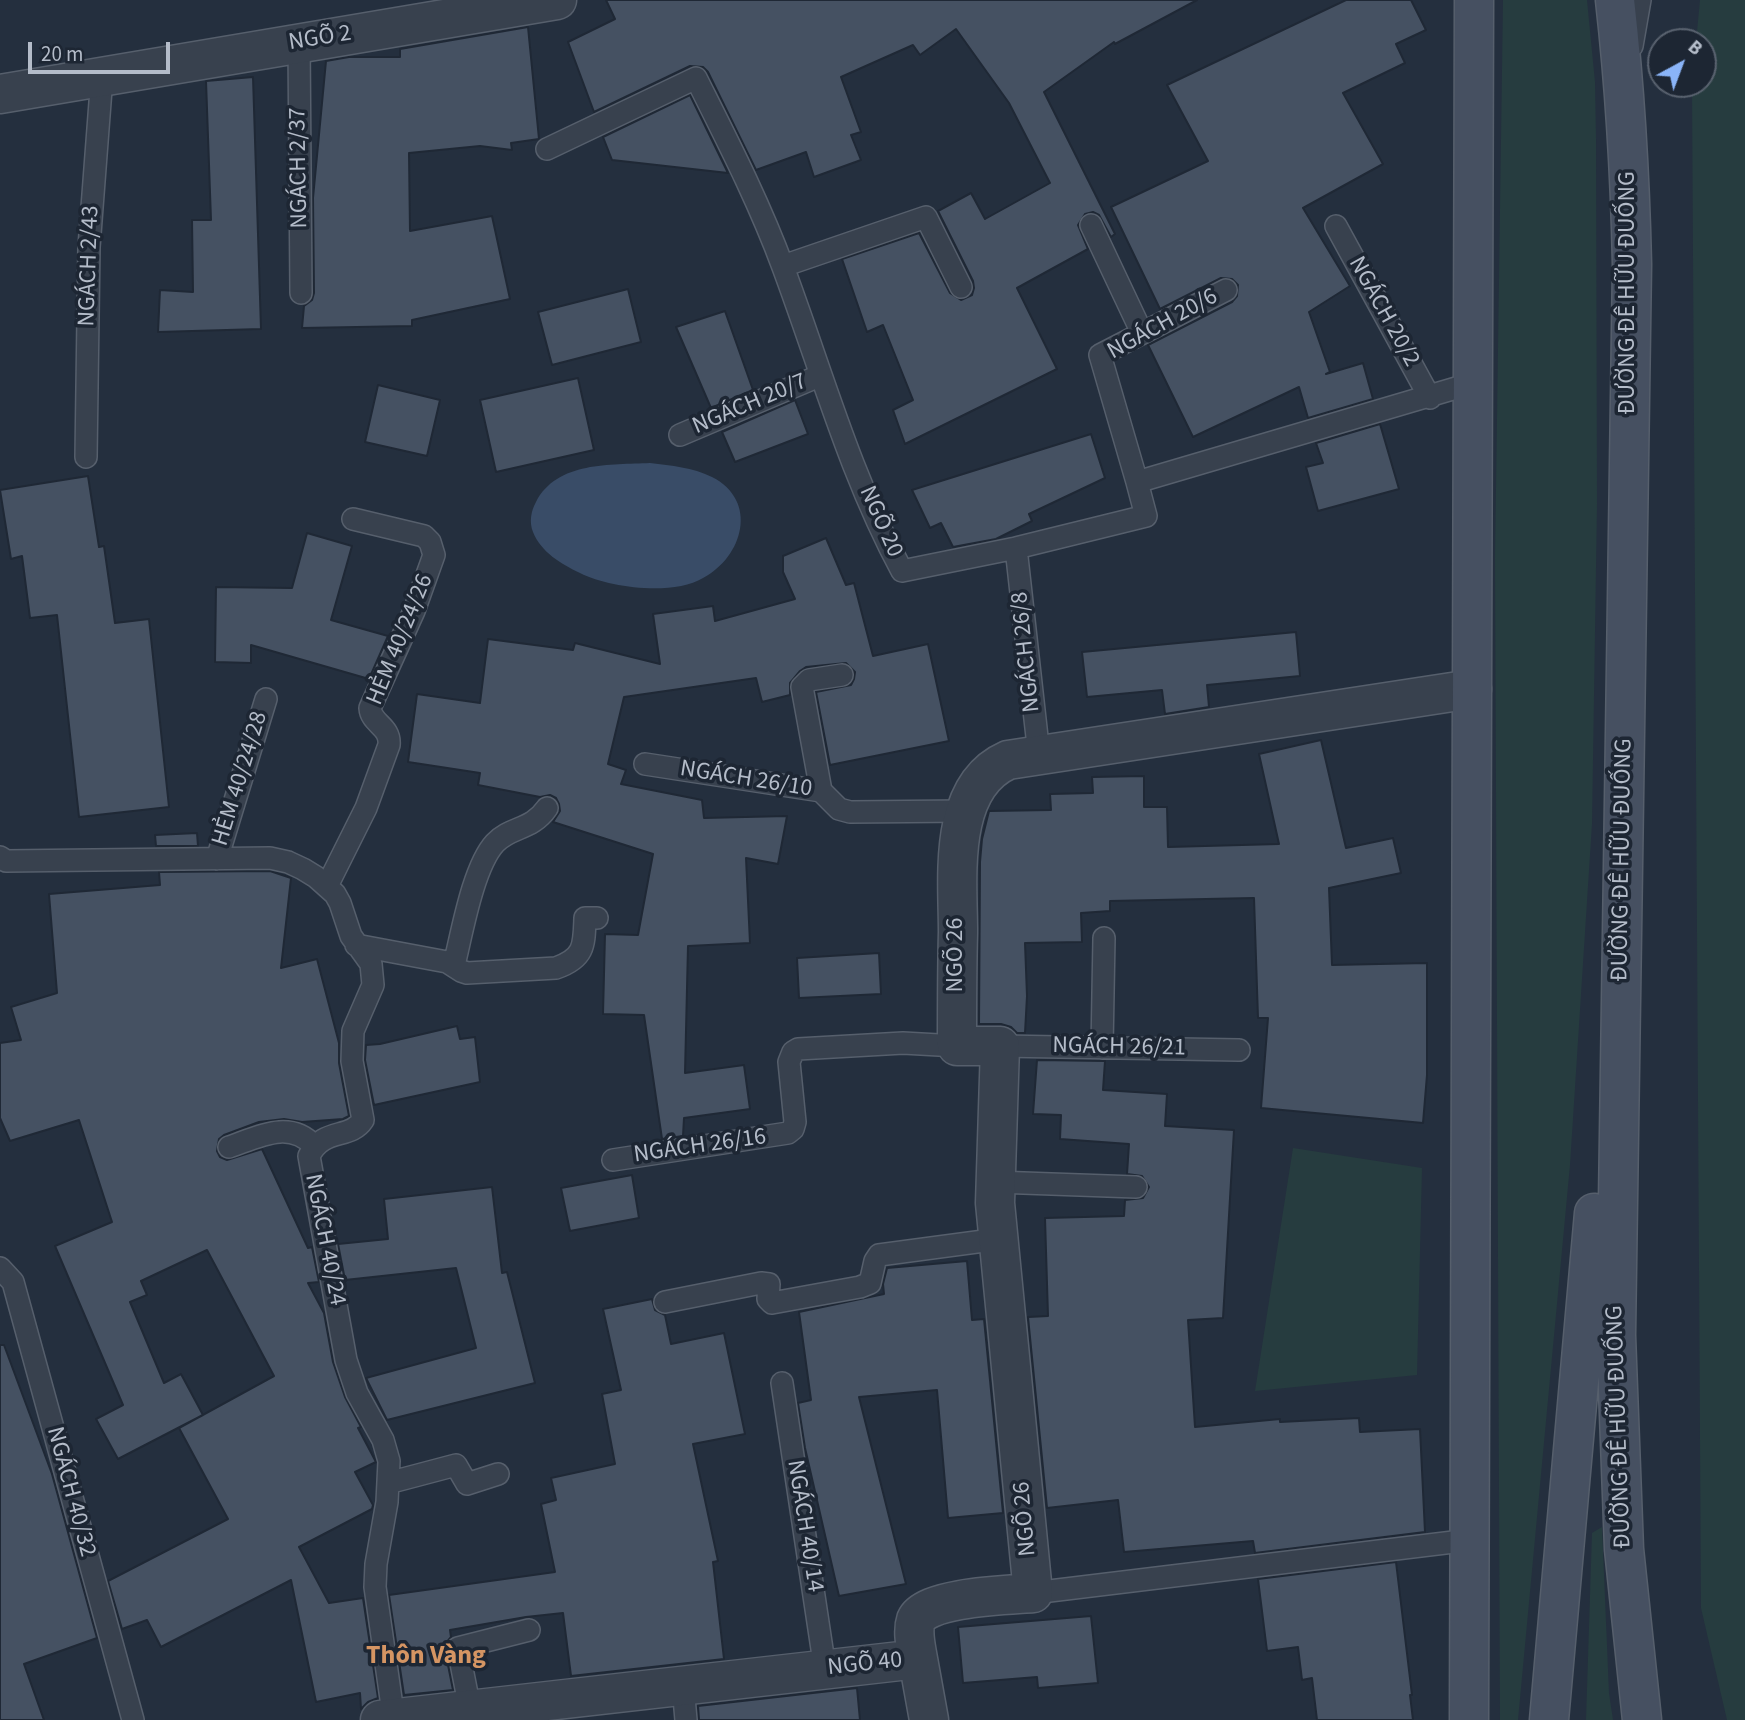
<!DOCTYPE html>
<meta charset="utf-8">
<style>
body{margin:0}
#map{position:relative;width:1745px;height:1720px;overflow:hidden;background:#242f3e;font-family:"Source Sans 3",sans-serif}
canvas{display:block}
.north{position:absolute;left:1647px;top:28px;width:70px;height:70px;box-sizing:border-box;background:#1d2633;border:2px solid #59626f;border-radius:50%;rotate:41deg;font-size:19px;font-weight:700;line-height:28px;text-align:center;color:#b4bcc9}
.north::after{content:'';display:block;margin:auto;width:24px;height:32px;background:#8ab4f8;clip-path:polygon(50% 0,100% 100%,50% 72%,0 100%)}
.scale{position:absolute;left:28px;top:42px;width:142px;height:32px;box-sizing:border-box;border:4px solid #b4bcc9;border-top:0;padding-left:9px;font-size:21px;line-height:24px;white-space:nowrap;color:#b4bcc9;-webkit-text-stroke:5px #1d2633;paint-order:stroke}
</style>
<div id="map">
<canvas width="1745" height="1720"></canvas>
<div class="north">B</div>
<div class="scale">20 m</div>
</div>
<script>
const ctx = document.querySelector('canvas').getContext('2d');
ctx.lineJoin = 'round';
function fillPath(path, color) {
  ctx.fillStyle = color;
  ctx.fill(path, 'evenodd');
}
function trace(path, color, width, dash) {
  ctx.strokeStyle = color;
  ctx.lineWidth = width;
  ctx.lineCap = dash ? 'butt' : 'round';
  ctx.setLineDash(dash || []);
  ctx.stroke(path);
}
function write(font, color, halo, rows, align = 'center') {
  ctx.font = font + ' "Source Sans 3",sans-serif';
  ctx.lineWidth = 7;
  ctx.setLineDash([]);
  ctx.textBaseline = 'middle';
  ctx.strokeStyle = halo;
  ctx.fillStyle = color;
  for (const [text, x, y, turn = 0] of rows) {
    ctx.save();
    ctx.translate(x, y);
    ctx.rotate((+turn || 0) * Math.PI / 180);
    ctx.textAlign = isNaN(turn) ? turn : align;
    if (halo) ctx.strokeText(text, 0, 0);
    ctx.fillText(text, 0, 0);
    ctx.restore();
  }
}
const green = new Path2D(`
 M1503 0H1587L1595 82 1596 138 1597 504 1592 824 1570 1165 1518 1720H1500L1495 558Z
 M1700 0H1745V1720H1727L1701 1608 1692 88V84H1703V42H1696Z
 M1293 1148 1422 1168 1417 1375 1255 1391Z
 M1602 1527 1609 1693 1613 1720H1586L1592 1533Z`);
const water = new Path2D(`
 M650 463C672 466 692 467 712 477 759 501 743 557 703 578 673 596 610 588 580 573 561 564 541 552 533 532 529 522 531 511 536 502 557 461 611 465 650 463Z`);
const building = new Path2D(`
 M606 0H1197L1115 44 1114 42 1044 92 1115 234 1111 237 1099 215 1093 212 1085 214 1078 225 1088 249 1017 288 1057 369 905 444 893 410 913 400 883 325 867 332 842 259 919 233 950 293 961 300 972 295 974 288 973 281 938 211 971 193 985 219 1050 183 1009 103 956 29 920 55 913 45 841 77 861 132 851 135 861 160 814 177 806 152 756 170 708 72 703 67 690 66 594 112 568 42 615 19Z
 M1346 0H1411L1426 30 1396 44 1405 63 1343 93 1383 164 1303 208 1350 286 1309 312 1330 372 1326 374 1363 363 1373 399 1308 418 1299 387 1193 437 1148 345 1232 302 1237 296 1238 285 1232 279 1221 278 1160 309 1111 207 1208 161 1167 85Z
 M528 27 539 139 511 143 512 150 480 146 409 153 410 231 492 216 510 299 412 320V326L302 328 304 306 312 300 314 293 313 198 326 61 349 57H400V49Z
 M253 77 261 329 158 332 160 290 193 292 192 220H211L206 81Z
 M690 95 728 173 612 160 603 137Z
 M628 289 641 342 552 365 538 312Z
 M725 311 753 390 711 408 676 327Z
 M578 378 594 450 496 472 480 400Z
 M378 385 440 400 427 456 365 442Z
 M795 400 808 434 735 462 722 432Z
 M1380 424 1399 489 1318 511 1306 467 1323 463 1316 443Z
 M1091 434 1105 478 1029 514 1032 521 996 539 953 547 941 523 930 528 912 490Z
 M88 476 99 547 104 546 115 623 149 619 169 807 79 817 57 615 30 618 22 556 11 559 0 490Z
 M307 533 352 546 331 620 388 636 369 679 251 645V663L215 662 216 587 292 588Z
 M826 538 846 585 854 583 873 656 928 644 949 741 830 765 816 692 851 685 854 679 855 672 846 663 806 667 800 671 790 683V695L762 702 756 678 624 697 608 764 626 770 621 784 702 800 704 818 787 816 778 864 746 858 750 943 688 946 685 1073 744 1065 750 1109 684 1118 683 1136 662 1139 644 1015 603 1014 605 934 638 935 653 854 553 822 560 811 559 804 556 798 550 795 540 797 478 785 480 773 408 762 417 694 480 703 488 639 573 650 575 643 660 664 653 614 713 606 715 621 795 599 783 572V556Z
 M1296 632 1300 676 1207 685 1209 707 1165 714 1162 690 1087 697 1082 652Z
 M1321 740 1346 848 1393 838 1401 873 1329 888 1332 965 1427 963V1075L1423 1123 1261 1108 1268 1018H1258L1254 898 1110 901V911L1081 913 1082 942 1025 943 1027 996 1025 1033H1017L1011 1027 1001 1024H979L980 862 982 839 989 811 1051 810 1050 794 1093 793 1092 777 1144 776V807H1167L1168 847 1279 844 1259 754Z
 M197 833 198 846H156L155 835Z
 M270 871 291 878 281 968 317 959 339 1043V1063L349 1116 343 1119 302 1122 284 1119 259 1122 224 1135 219 1139 217 1151 220 1157 227 1160 262 1149 308 1248 312 1247 319 1282 308 1283 324 1313 333 1362 345 1397 361 1427 358 1428 376 1462 355 1472 373 1505 372 1509 299 1547 329 1603 363 1598 378 1698 368 1702 361 1709 360 1693 316 1702 291 1580 161 1647 147 1620 122 1629 108 1581 228 1519 179 1428 274 1376 207 1250 141 1281 147 1295 130 1302 164 1383 181 1374 203 1415 118 1459 96 1419 123 1405 55 1246 112 1222 79 1120 10 1141 0 1118V1043L21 1040 11 1007 57 993 49 894 160 885 159 872Z
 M879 953 881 994 799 998 797 958Z
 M457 1026 460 1039 475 1037 480 1082 374 1105 365 1060 366 1045 380 1044Z
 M1037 1060 1105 1061 1103 1090 1167 1094 1165 1126 1234 1130 1223 1318 1188 1320 1195 1427 1280 1419V1422L1359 1418 1360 1432 1420 1429 1425 1532 1255 1553 1253 1541 1124 1552 1118 1500 1047 1508 1028 1317 1048 1316 1045 1218 1124 1216 1125 1200 1143 1198 1149 1187 1142 1176 1127 1174 1129 1144 1060 1139 1061 1115 1033 1114Z
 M632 1175 639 1218 570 1231 561 1188Z
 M492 1187 502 1273 507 1272 535 1383 387 1420 366 1378 476 1348 456 1268 345 1280 338 1244 388 1239 384 1199Z
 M967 1261 972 1320 984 1319 1003 1513 948 1518 937 1390 859 1397 906 1584 839 1596 805 1448 798 1403 811 1400 799 1312 884 1294 883 1284 887 1268Z
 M652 1299 655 1310 665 1315 671 1344 724 1333 745 1434 693 1444 718 1561 713 1562 724 1659 571 1676 563 1613 526 1617 450 1630 451 1637 446 1643 445 1650 453 1690 404 1695 389 1595 555 1572 541 1504 556 1500 551 1478 615 1464 602 1394 621 1390 603 1309Z
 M0 1345H4L52 1474 97 1638 24 1664 44 1720H0Z
 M1396 1562 1412 1695H1410L1413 1720H1317L1312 1678 1302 1680 1298 1647 1267 1651 1258 1579Z
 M1091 1616 1098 1683 1038 1688 1037 1677 963 1683 958 1627Z
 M857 1688 860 1720H699L698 1706Z`);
const lane = new Path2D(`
 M299 42 301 293
 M1632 46 1640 0
 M547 149 696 78C727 140 759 202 783 267 821 369 850 475 902 571L1016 548 1146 516 1137 482 1473 383
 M1091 225 1142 333
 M1336 226 1430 398
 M783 266 926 217 961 287
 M680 435 819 376
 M86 457 89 247 102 76
 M1137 482 1100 355 1226 290
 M1016 548 1039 755
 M645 764 821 791 839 809 850 812 966 811
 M821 791 802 687 809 680 842 675
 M0 857 6 861 270 858 288 862 303 869 316 877 335 894 340 903 351 936 371 964 373 985 353 1031 352 1061 363 1120C350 1140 323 1127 309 1156L346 1360 357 1393 383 1440 389 1461 387 1502 376 1564 375 1587 394 1720
 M217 859 266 699
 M327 886 366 808 389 745C391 726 371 724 370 708L414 611 434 555 430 542 424 536 353 519
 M356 945 447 962 461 971 467 973 556 968C585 958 584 945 585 918H597
 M454 965C462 933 473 867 495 843 511 826 531 831 547 808
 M1000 1046 1239 1050
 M1102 1048 1104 938
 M229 1147C258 1137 290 1119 314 1146
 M613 1160 788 1133 793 1129 795 1122 789 1062 793 1052 798 1049 903 1043 957 1046
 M995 1182 1136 1187
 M0 1268 13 1282 133 1720
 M665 1302 761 1283 769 1284 768 1299 772 1303 860 1287 870 1283 875 1261 879 1255 999 1239
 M782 1383 825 1669
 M388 1483 456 1465 467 1484 498 1474
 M1033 1593 1470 1540
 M683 1686 686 1720
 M470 1709 458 1648 529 1630`);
const street = new Path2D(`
 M0 94 557 0
 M918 1659 929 1720
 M380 1720 918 1659C916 1647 912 1632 916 1620 926 1597 1009 1595 1033 1593L995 1203 1000 1046H957C957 1008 957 970 958 932 958 878 947 787 1008 760L1472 689`);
const secondary = new Path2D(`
 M1615 0C1625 88 1630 175 1632 264L1616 1335 1624 1549 1642 1720
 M1469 1720 1474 0
 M1549 1720 1594 1213`);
const streetNames = [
 ["NGÕ 2",320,39,-9],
 ["NGÁCH 2/37",300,168,-91],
 ["NGÁCH 2/43",90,266,-88],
 ["ĐƯỜNG ĐÊ HỮU ĐUỐNG",1629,293,-90],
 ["NGÁCH 20/2",1383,312,61],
 ["NGÁCH 20/6",1163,325,-29],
 ["NGÁCH 20/7",750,405,-23],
 ["NGÕ 20",880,522,66],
 ["HẺM 40/24/26",401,640,-68],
 ["NGÁCH 26/8",1027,652,-96],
 ["HẺM 40/24/28",241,779,-73],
 ["NGÁCH 26/10",746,780,9],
 ["ĐƯỜNG ĐÊ HỮU ĐUỐNG",1623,860,-89],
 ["NGÕ 26",957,955,-90],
 ["NGÁCH 26/21",1119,1048,1],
 ["NGÁCH 26/16",700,1147,-8],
 ["NGÁCH 40/24",324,1240,79],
 ["ĐƯỜNG ĐÊ HỮU ĐUỐNG",1620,1427,-92],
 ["NGÁCH 40/32",70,1492,75],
 ["NGÕ 26",1026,1519,-95],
 ["NGÁCH 40/14",804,1526,81],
 ["NGÕ 40",865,1665,-6]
];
const neighbourhoodNames = [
 ["Thôn Vàng",426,1657]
];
fillPath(green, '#263c3f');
fillPath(water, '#394c67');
fillPath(building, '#455162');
trace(building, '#1f2835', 2);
trace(lane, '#565f6c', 24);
trace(street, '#565f6c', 41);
trace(secondary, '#565f6c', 41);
trace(lane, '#38414e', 21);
trace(street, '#38414e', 38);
trace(secondary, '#465061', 38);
write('24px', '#b4bcc9', '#1d2633', streetNames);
write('bold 26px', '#d59563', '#1d2633', neighbourhoodNames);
</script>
